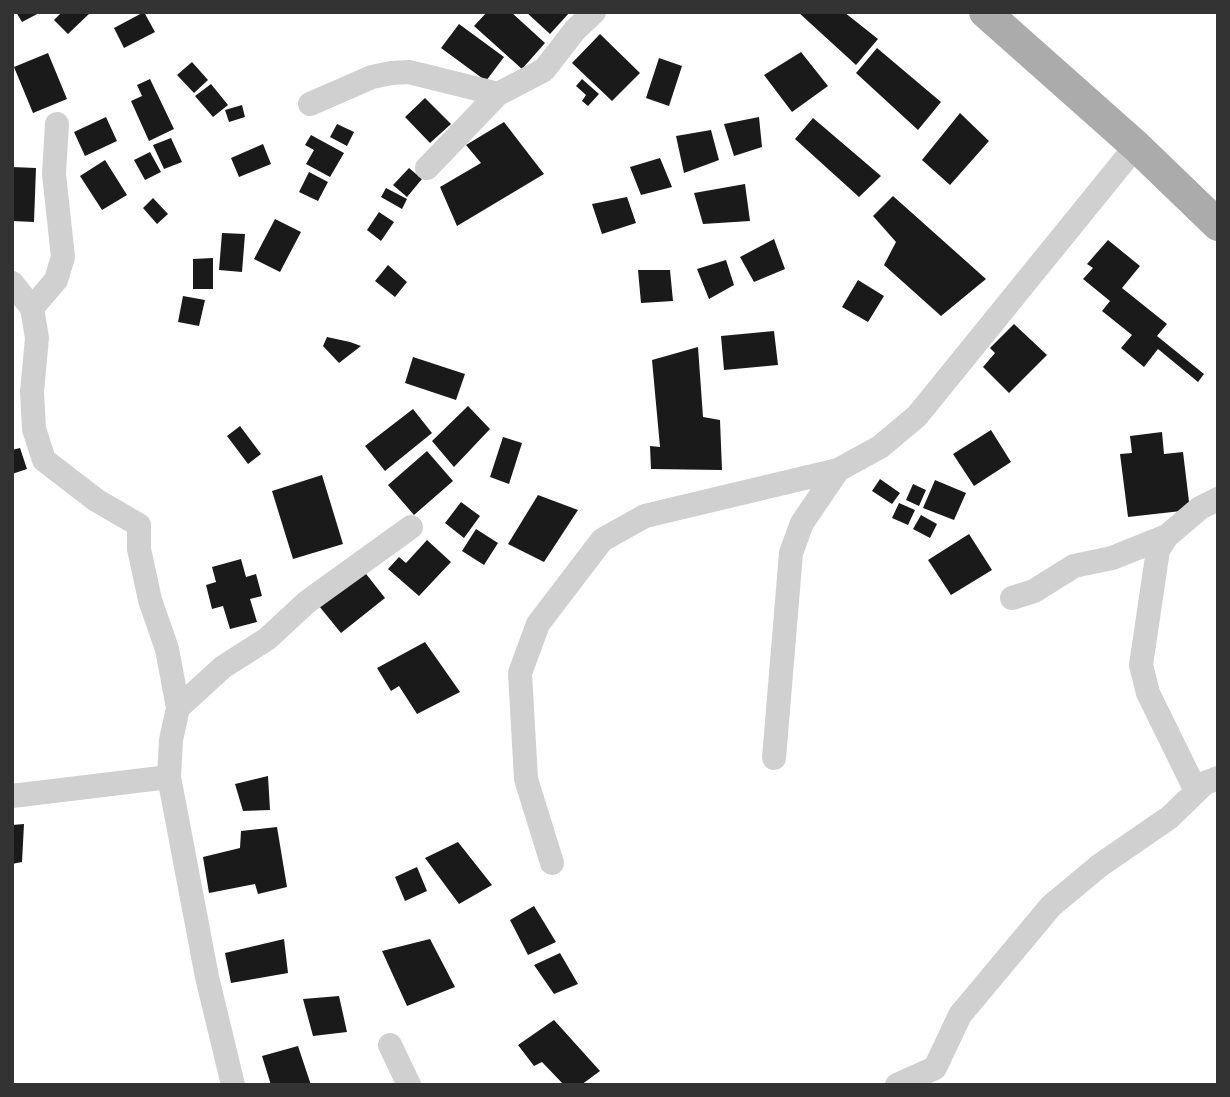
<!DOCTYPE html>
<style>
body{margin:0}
#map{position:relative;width:1230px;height:1097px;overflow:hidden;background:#fff;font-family:"IBM Plex Sans",sans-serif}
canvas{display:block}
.frame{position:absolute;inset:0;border:14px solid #333;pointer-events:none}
</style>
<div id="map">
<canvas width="1230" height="1097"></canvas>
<div class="frame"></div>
</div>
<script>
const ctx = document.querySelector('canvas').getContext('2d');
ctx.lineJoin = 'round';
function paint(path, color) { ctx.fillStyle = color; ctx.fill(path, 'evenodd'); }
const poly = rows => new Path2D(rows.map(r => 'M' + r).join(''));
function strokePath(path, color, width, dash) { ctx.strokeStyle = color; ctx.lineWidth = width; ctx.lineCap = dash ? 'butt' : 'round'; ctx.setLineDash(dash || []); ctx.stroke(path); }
paint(poly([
 [16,12,41,12,22,22],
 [62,12,91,12,68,34,54,20],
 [144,12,155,32,124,48,114,28],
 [487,12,511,12,545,43,522,69,474,26],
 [526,12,570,12,550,34],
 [798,12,844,12,878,39,856,65],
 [459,24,504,57,486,81,441,48],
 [600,34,640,73,612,101,572,63],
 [877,48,941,102,918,130,856,73],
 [801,52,828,86,792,112,764,75],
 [48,53,67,99,33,113,14,67],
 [659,58,682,66,669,106,646,98],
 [192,62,208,80,194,93,177,75],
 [150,79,174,129,149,141,131,101,142,96,137,85],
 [582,79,599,94,588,106,582,101,586,95,576,86],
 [211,84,228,105,213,117,195,96],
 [425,98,451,124,430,143,405,117],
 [242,105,245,117,229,122,225,110],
 [960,113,989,141,950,185,922,160],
 [106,117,117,141,85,156,74,132],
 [759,117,762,147,734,156,724,124],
 [813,118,881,176,859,197,795,139],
 [504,122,544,174,457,226,440,187,481,163,466,145],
 [337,124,354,132,347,146,330,137],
 [711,130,719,160,684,173,676,136],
 [311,135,344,153,330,177,306,164,314,150,305,145],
 [171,138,182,162,164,169,153,145],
 [263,144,271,164,239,177,231,158],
 [150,152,161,172,145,180,134,160],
 [660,158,672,187,641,195,630,167],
 [105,160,127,195,102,210,80,176],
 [12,167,36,168,34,222,12,221],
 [409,168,422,179,407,197,393,185],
 [309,172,328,182,318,201,299,192],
 [745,184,750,221,703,224,694,193],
 [386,188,407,199,402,209,381,197],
 [893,196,986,279,941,316,884,265,896,242,873,216],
 [627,197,636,223,602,234,592,204],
 [153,198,168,214,157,224,143,208],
 [379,212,394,222,381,241,367,230],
 [275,219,301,232,280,272,254,259],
 [222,233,245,234,242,272,219,270],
 [774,239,785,269,754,282,740,257],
 [1108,240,1140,266,1122,288,1167,324,1157,336,1204,374,1198,382,1158,349,1144,367,1121,348,1132,335,1102,311,1110,301,1083,279,1093,268,1087,264],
 [213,258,213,289,193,289,193,259],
 [726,260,734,285,709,299,697,269],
 [388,265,407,282,395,297,375,281],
 [638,270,670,270,673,301,641,303],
 [858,280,884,296,868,322,842,307],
 [183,296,205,300,199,326,178,322],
 [1014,324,1047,355,1009,393,983,367,995,353,990,348],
 [774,331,778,365,724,370,721,336],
 [327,337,350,342,361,346,339,363,323,346],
 [698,347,703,417,720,420,722,470,651,469,650,446,660,447,652,360],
 [413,357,465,374,456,400,405,383],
 [468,406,490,429,454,467,432,441],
 [413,409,432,433,385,471,365,446],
 [240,426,261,454,248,464,227,436],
 [991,430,1011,462,974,486,953,454],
 [1162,432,1164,454,1183,452,1190,510,1128,517,1120,454,1132,453,1130,436],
 [503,437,522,443,509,484,490,477],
 [20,448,27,469,12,474,12,450],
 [427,451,453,481,414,515,388,485],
 [322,475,343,544,293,559,272,491],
 [880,479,900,493,892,504,872,491],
 [935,480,966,493,954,520,923,508],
 [913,484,926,490,919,506,906,500],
 [538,495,578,510,544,562,508,544],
 [461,502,480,516,464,538,445,523],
 [899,503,915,510,908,525,892,518],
 [921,515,937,524,930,538,913,529],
 [476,529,498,543,484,565,462,551],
 [969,534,992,570,951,595,928,560],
 [427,540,451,562,419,596,388,569,399,557,406,563],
 [241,559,246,577,256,574,262,596,250,599,257,622,230,629,223,606,212,609,206,585,216,582,212,567],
 [363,570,385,598,341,633,319,606],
 [425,642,460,692,417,714,399,686,391,691,377,668],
 [268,776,270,810,243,811,235,784],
 [24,824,22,862,12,864,12,825],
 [277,827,287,887,258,894,255,884,209,893,203,857,240,848,241,831],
 [458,842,492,885,459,904,425,858],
 [417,867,427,891,405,901,395,877],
 [534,906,556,942,528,955,510,920],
 [284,939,288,973,231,983,225,953],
 [430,939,455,987,407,1006,382,951],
 [560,953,578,984,554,994,534,965],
 [339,996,347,1032,313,1036,303,999],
 [554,1020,600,1071,581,1085,564,1085,542,1062,534,1066,518,1045],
 [298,1046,311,1085,271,1085,262,1056]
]), '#1a1a1a');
strokePath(poly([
 [310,104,372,77,391,73,409,72,498,94],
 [427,168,498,94,544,70,575,30,594,12],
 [12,283,32,308,37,338,32,392,34,429,44,460,96,500,139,525,139,549,150,600,167,649,178,708,171,740,169,777,207,977,233,1085],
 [32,308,56,280,63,257,54,174,57,124],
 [1012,598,1034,591,1074,566,1112,558,1167,536],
 [178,708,223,667,267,639,307,602,411,527],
 [774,758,791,553,802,523,838,470],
 [1196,791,1148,693,1141,665,1158,550,1167,536,1200,508,1218,499],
 [12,796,169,777],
 [552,863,526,779,520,673,538,624,602,540,645,516,838,470,880,447,917,416,1136,146],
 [390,1045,409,1085],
 [897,1085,935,1068,960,1015,1051,906,1099,866,1170,817,1205,783,1218,778]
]), '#d0d0d0', 24);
strokePath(poly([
 [985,12,1136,146,1218,225]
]), '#ababab', 32);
</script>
